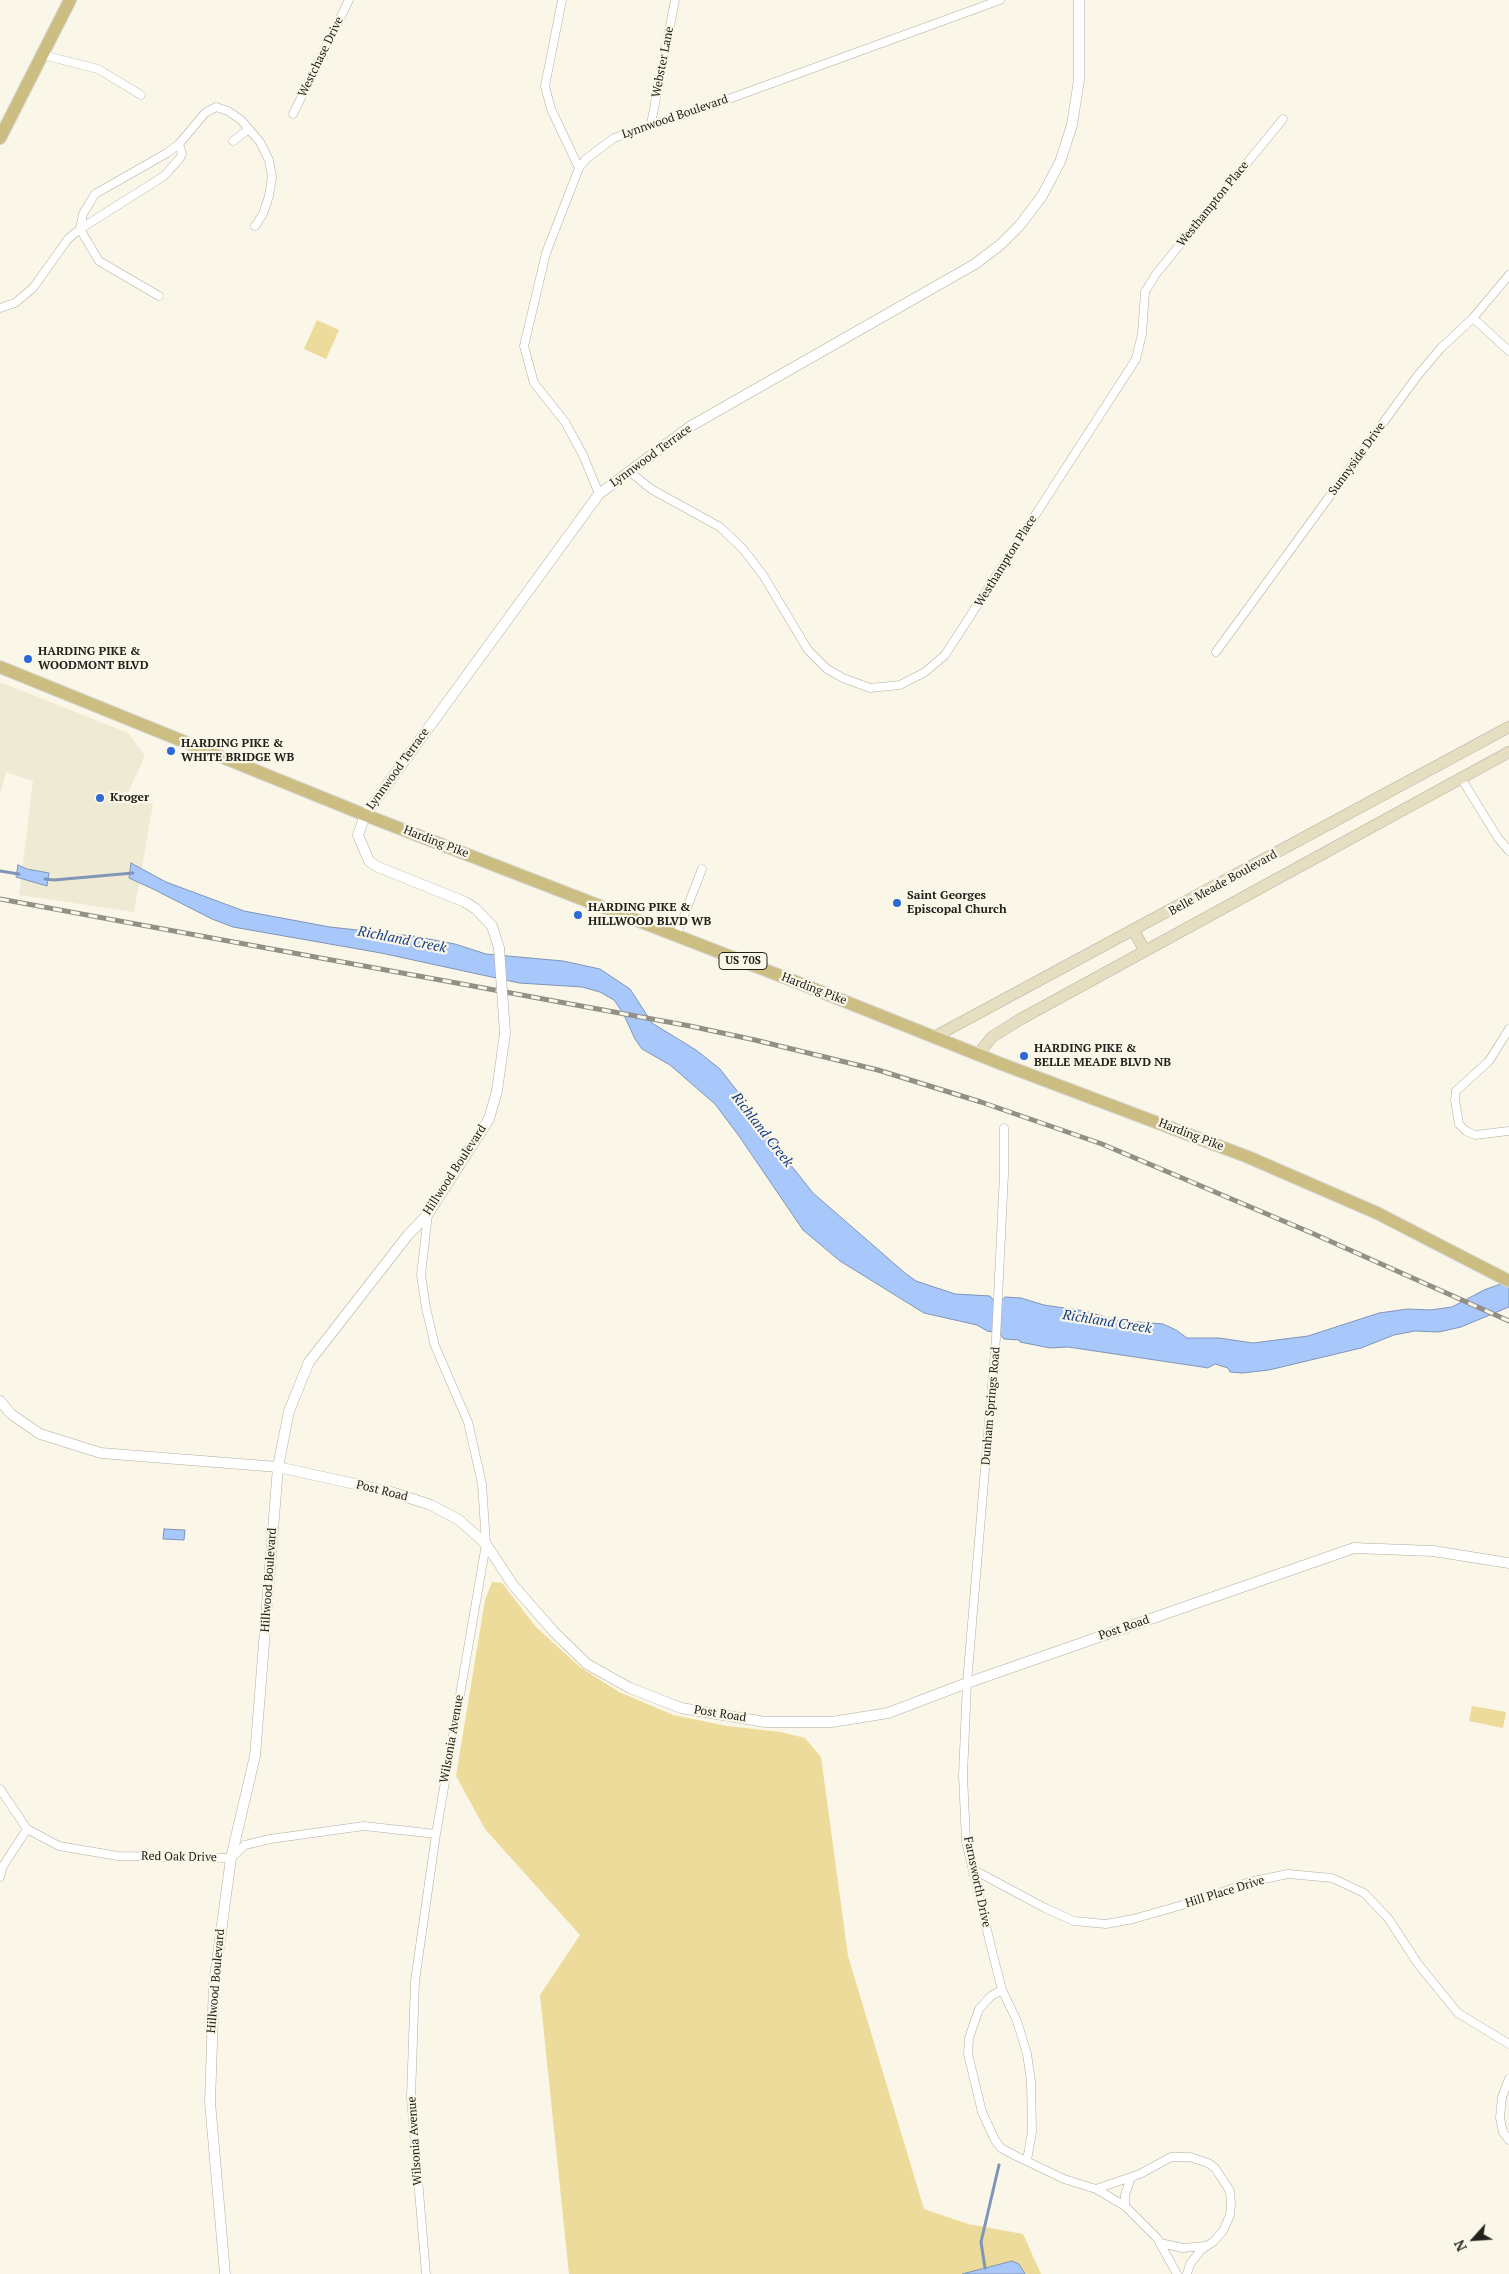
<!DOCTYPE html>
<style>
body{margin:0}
#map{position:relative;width:1509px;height:2274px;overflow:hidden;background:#faf6e8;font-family:"PT Serif",serif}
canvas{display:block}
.north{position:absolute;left:1449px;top:2214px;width:50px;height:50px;-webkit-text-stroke:4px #faf6e8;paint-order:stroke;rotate:244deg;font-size:14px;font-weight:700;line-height:20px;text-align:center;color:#22211c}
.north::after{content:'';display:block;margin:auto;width:18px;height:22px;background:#22211c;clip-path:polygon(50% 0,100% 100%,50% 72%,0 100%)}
</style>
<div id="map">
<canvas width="1509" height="2274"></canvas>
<div class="north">N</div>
</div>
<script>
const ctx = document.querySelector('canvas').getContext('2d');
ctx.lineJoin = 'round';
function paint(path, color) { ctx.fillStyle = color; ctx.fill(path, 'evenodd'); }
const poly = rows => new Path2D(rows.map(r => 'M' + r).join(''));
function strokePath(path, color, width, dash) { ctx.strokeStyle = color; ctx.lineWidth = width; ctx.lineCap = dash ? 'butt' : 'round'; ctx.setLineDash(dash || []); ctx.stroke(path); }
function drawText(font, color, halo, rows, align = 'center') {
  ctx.font = font + ' "PT Serif",serif'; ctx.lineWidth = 4.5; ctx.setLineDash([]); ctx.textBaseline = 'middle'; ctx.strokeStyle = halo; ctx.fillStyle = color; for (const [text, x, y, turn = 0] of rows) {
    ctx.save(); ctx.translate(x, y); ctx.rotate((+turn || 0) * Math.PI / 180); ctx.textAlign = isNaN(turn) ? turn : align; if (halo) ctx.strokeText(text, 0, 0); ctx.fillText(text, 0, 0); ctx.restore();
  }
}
paint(poly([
 [0,682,128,733,145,756,127,795,153,804,134,912,19,895,33,781,6,772,0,795]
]), '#efead4');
paint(poly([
 [317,320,339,330,326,359,304,349],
 [492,1582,502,1583,536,1627,580,1667,619,1692,673,1715,727,1726,780,1732,805,1738,821,1757,848,1956,924,2209,968,2224,1023,2234,1041,2274,569,2274,540,1995,580,1935,485,1829,456,1776,485,1600],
 [1472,1706,1506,1712,1503,1728,1469,1721]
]), '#ecdb9a');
const water = poly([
 [131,863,166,882,244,911,330,927,413,936,455,944,486,954,563,961,600,969,630,989,652,1023,696,1050,720,1069,745,1101,763,1130,813,1193,905,1273,916,1281,955,1294,990,1296,994,1301,1000,1302,1005,1297,1021,1298,1044,1305,1085,1311,1115,1320,1163,1324,1176,1330,1187,1338,1219,1338,1253,1343,1308,1336,1379,1313,1408,1309,1430,1310,1452,1307,1484,1290,1509,1281,1509,1307,1461,1327,1439,1332,1415,1331,1394,1335,1361,1348,1269,1370,1243,1373,1230,1372,1228,1368,1215,1364,1208,1368,1202,1367,1068,1347,1050,1348,1020,1342,1019,1340,1004,1339,999,1333,987,1331,977,1325,924,1313,840,1261,803,1230,739,1136,715,1104,670,1065,642,1049,635,1039,623,1013,614,1000,600,992,582,987,519,983,381,953,233,927,212,919,153,889,129,878,131,863],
 [18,865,27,869,49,873,47,886,16,877,18,865],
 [164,1529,185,1530,184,1540,163,1539,164,1529],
 [1012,2261,1019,2264,1025,2274,962,2274,1012,2261]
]);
paint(water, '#a8c7fa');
strokePath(water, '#8095b7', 1);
strokePath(poly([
 [0,871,19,874],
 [45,879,54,880,133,873],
 [985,2268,981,2242,999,2165]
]), '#8095b7', 3);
const minor = poly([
 [562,0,545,86,551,109,579,168],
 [43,55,98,69,141,95],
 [293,114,349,0],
 [651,124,675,0],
 [233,141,249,129],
 [80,229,83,214,95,194,167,153,179,144,205,113,216,107,228,111,241,120,260,142,269,160,272,177,269,196,263,214,255,226],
 [80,229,164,176,180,158,182,154,179,144],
 [0,308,15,303,33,288,68,239,80,229,99,261,159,296],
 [1473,318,1509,351],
 [629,471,651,489,720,527,743,549,763,575,808,650,827,669,843,678,870,688,900,685,925,672,945,655,1136,359,1142,334,1145,292,1156,274,1283,119],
 [599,494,583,455,565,422,534,383,524,346,546,253,579,168,586,159,614,138,715,104,1000,0],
 [1216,652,1418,375,1441,348,1473,318,1509,275],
 [1461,778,1498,838,1509,851],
 [676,936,702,869],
 [1509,1029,1489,1061,1456,1091,1455,1100,1459,1124,1466,1131,1475,1135,1509,1131],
 [1004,1128,1004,1174,996,1338,967,1683,963,1775,966,1841,991,1947,1002,1990,1017,2021,1027,2054,1031,2081,1032,2132,1027,2160],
 [0,1789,27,1829,59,1846,118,1856,231,1858,245,1845,270,1839,364,1826,436,1834],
 [974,1870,1045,1908,1074,1921,1106,1924,1133,1919,1207,1898,1249,1882,1288,1874,1332,1878,1364,1893,1388,1918,1418,1964,1458,2013,1509,2044],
 [0,1877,3,1866,27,1829],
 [1002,1990,991,1996,979,2009,969,2038,968,2054,982,2112,995,2140,1001,2148,1016,2156,1064,2179,1096,2189,1125,2206,1157,2238,1177,2274],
 [1509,2079,1502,2097,1500,2118,1503,2132,1509,2140],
 [1096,2189,1140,2174,1171,2157,1190,2157,1208,2163,1215,2168,1230,2191,1231,2204,1230,2215,1223,2231,1213,2242,1201,2250,1190,2264,1187,2274],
 [1125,2206,1125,2195,1131,2177],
 [1160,2243,1183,2248,1205,2246],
 [426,2274,411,2097,415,1981,436,1834,486,1544,482,1484,468,1422,435,1346,426,1308,421,1275,428,1214]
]);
const tertiary = poly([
 [499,948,492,926,476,909,465,902,378,867,369,861,358,835,365,815,599,494,691,426,975,264,1000,245,1020,225,1042,196,1060,162,1072,125,1079,80,1079,0],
 [0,1401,11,1414,40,1434,101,1453,278,1467,391,1492,431,1505,459,1520,486,1544,513,1585,554,1632,587,1664,630,1688,681,1708,765,1722,832,1722,888,1713,967,1683,1354,1548,1433,1551,1509,1563],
 [225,2274,210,2102,214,1984,231,1858,255,1756,278,1467,289,1411,309,1362,408,1235,428,1214,489,1119,497,1091,505,1033]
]);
const secondary = poly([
 [1134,931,1145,951],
 [936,1036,1509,727],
 [978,1054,992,1037,1019,1020,1509,752]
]);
const primary = poly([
 [0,138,70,0],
 [0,667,365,815,804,985,999,1063,1248,1157,1377,1213,1509,1281]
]);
strokePath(minor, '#b2aea1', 9);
strokePath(tertiary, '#b2aea1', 11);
strokePath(secondary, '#b2aea1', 12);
strokePath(primary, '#d7d7d6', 14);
strokePath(minor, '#fff', 8);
strokePath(tertiary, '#fff', 10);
strokePath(secondary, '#e6dec1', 11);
strokePath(primary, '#ccbe82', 12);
const rail = poly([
 [0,899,690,1026,755,1040,878,1070,981,1102,1102,1144,1314,1234,1509,1321]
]);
strokePath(rail, '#928f86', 5);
strokePath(rail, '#faf6e8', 3, [9]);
const tertiaryBridge = poly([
 [499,948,505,1033]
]);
strokePath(tertiaryBridge, '#b2aea1', 11, []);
strokePath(tertiaryBridge, '#fff', 10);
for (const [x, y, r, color] of [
 [28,659,5,"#2a69d6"],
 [171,751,5,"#2a69d6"],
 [100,798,5,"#2a69d6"],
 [897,903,5,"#2a69d6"],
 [578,915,5,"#2a69d6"],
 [1024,1056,5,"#2a69d6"]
]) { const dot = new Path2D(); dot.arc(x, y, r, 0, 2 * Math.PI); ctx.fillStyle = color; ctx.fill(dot); strokePath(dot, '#faf6e8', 2); }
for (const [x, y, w] of [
 [743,961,48]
]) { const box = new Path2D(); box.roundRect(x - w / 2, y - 8.5, w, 17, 4); ctx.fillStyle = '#faf6e8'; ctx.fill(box); strokePath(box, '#22211c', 1); }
drawText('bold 11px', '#22211c', null, [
 ["US 70S",743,961]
]);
drawText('12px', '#22211c', '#faf6e8', [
 ["Westchase Drive",321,57,-64],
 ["Webster Lane",663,62,-79],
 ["Lynnwood Boulevard",675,117,-19],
 ["Westhampton Place",1213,204,-51],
 ["Lynnwood Terrace",651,456,-36],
 ["Sunnyside Drive",1357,459,-54],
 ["Westhampton Place",1006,561,-58],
 ["Lynnwood Terrace",398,769,-54],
 ["Harding Pike",436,842,21],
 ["Belle Meade Boulevard",1223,883,-29],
 ["Harding Pike",814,989,21],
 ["Harding Pike",1191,1135,21],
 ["Hillwood Boulevard",455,1170,-57],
 ["Dunham Springs Road",991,1406,-85],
 ["Post Road",382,1491,14],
 ["Hillwood Boulevard",269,1580,-86],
 ["Post Road",1124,1628,-19],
 ["Post Road",720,1714,9],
 ["Wilsonia Avenue",452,1739,-80],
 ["Red Oak Drive",179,1857,1],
 ["Farnsworth Drive",977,1882,78],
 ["Hill Place Drive",1225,1892,-17],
 ["Hillwood Boulevard",216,1981,-85],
 ["Wilsonia Avenue",415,2141,-94]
]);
drawText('bold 12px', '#22211c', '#faf6e8', [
 ["HARDING PIKE &",38,652],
 ["WOODMONT BLVD",38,666],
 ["HARDING PIKE &",181,744],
 ["WHITE BRIDGE WB",181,758],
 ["Kroger",110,798],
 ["Saint Georges",907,896],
 ["Episcopal Church",907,910],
 ["HARDING PIKE &",588,908],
 ["HILLWOOD BLVD WB",588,922],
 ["HARDING PIKE &",1034,1049],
 ["BELLE MEADE BLVD NB",1034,1063]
], 'left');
drawText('italic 14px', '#123c84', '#faf6e8', [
 ["Richland Creek",402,940,11],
 ["Richland Creek",762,1130,52],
 ["Richland Creek",1107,1322,9]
]);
</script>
